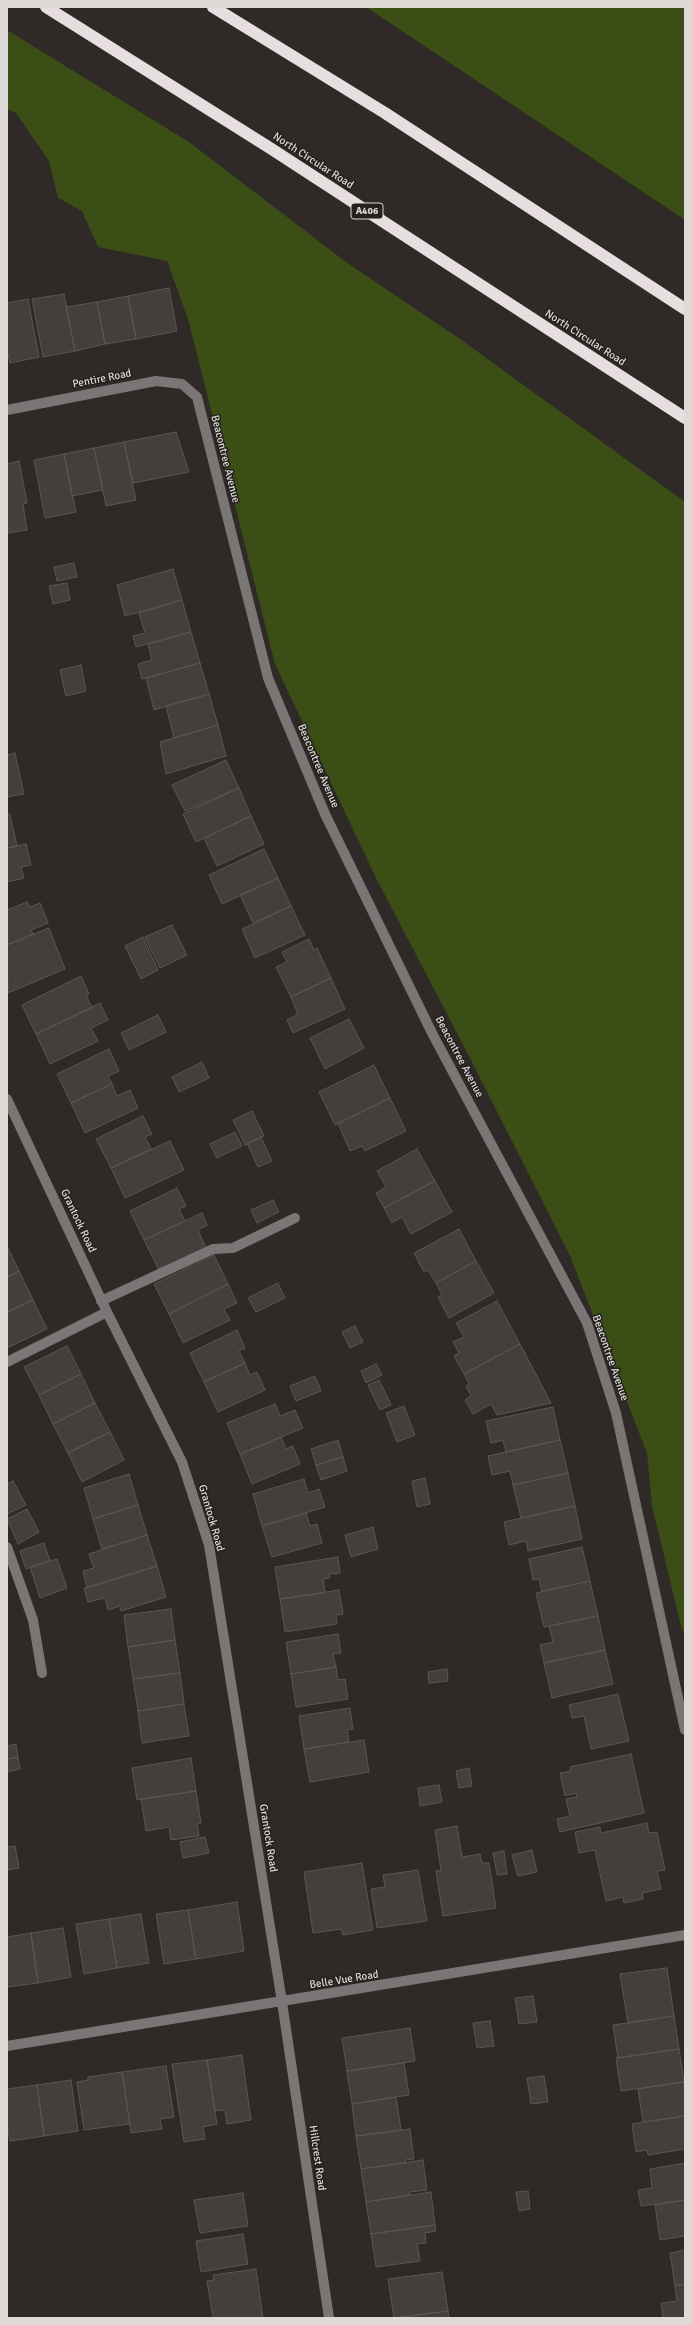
<!DOCTYPE html>
<style>
body{margin:0}
#map{position:relative;width:692px;height:2325px;overflow:hidden;background:#2f2a27;font-family:Signika,sans-serif}
canvas{display:block}
.frame{position:absolute;inset:0;border:8px solid #dddad8;pointer-events:none}
</style>
<div id="map">
<canvas width="692" height="2325"></canvas>
<div class="frame"></div>
</div>
<script>
const ctx = document.querySelector('canvas').getContext('2d');
ctx.lineJoin = 'round';
function paint(path, color) { ctx.fillStyle = color; ctx.fill(path, 'evenodd'); }
const poly = rows => new Path2D(rows.map(r => 'M' + r).join(''));
function strokePath(path, color, width, dash) { ctx.strokeStyle = color; ctx.lineWidth = width; ctx.lineCap = dash ? 'butt' : 'round'; ctx.setLineDash(dash || []); ctx.stroke(path); }
function drawText(font, color, halo, rows, align = 'center') {
  ctx.font = font + ' Signika,sans-serif'; ctx.lineWidth = 3; ctx.setLineDash([]); ctx.textBaseline = 'middle'; ctx.strokeStyle = halo; ctx.fillStyle = color; for (const [text, x, y, turn = 0] of rows) {
    ctx.save(); ctx.translate(x, y); ctx.rotate((+turn || 0) * Math.PI / 180); ctx.textAlign = isNaN(turn) ? turn : align; if (halo) ctx.strokeText(text, 0, 0); ctx.fillText(text, 0, 0); ctx.restore();
  }
}
paint(poly([
 [366,7,685,7,685,220],
 [7,30,189,142,346,262,460,339,685,502,685,1635,681,1626,652,1506,647,1453,570,1256,471,1060,376,878,275,664,188,319,167,261,98,247,82,211,58,198,49,161,16,113,7,109]
]), '#3a4e15');
const building = poly([
 [169,288,177,331,136,339,128,296,169,288],
 [64,294,75,351,43,357,32,299,64,294],
 [128,296,136,339,105,344,97,302,128,296],
 [28,299,39,357,10,363,7,350,7,303,28,299],
 [97,302,105,344,75,351,66,307,97,302],
 [176,432,189,472,133,483,124,442,176,432],
 [124,442,136,500,106,506,94,448,124,442],
 [94,448,103,490,72,496,64,454,94,448],
 [64,454,76,512,45,518,34,460,64,454],
 [19,461,27,503,23,504,27,530,7,533,7,464,19,461],
 [74,563,77,577,57,581,54,567,74,563],
 [173,569,182,600,125,616,117,585,173,569],
 [67,583,70,600,53,604,49,586,67,583],
 [182,600,191,632,136,647,133,636,145,633,139,613,182,600],
 [191,632,200,663,142,679,138,664,152,660,148,644,191,632],
 [200,663,209,694,154,710,146,678,200,663],
 [81,665,86,691,66,696,60,670,81,665],
 [209,694,218,725,174,738,166,706,209,694],
 [218,725,226,756,166,774,160,742,218,725],
 [15,753,24,794,7,797,7,755,15,753],
 [226,760,239,788,185,811,172,785,226,760],
 [239,788,251,816,196,842,183,814,239,788],
 [7,814,10,814,17,846,7,848,7,814],
 [251,816,264,844,217,866,204,838,251,816],
 [26,844,31,865,21,867,24,878,7,882,7,848,26,844],
 [264,849,278,878,222,904,209,875,264,849],
 [278,878,291,906,253,923,240,895,278,878],
 [27,902,30,907,40,903,48,923,31,930,33,934,7,945,7,910,27,902],
 [291,906,305,935,255,958,242,929,291,906],
 [172,925,187,955,160,968,145,937,172,925],
 [49,928,65,969,8,993,7,945,49,928],
 [143,937,158,970,141,979,125,946,143,937],
 [309,939,314,950,317,948,331,978,291,997,276,967,287,962,282,952,309,939],
 [81,976,89,994,86,995,92,1008,36,1034,22,1005,81,976],
 [331,978,345,1009,293,1033,287,1020,298,1014,291,997,331,978],
 [100,1003,108,1020,91,1028,98,1041,50,1064,36,1034,100,1003],
 [158,1015,166,1032,129,1050,121,1033,158,1015],
 [349,1019,364,1048,325,1069,310,1038,349,1019],
 [109,1049,119,1071,108,1076,112,1084,71,1103,57,1074,109,1049],
 [202,1062,209,1078,179,1092,172,1077,202,1062],
 [374,1065,390,1098,335,1125,319,1092,374,1065],
 [112,1084,117,1096,130,1090,138,1108,85,1133,71,1103,112,1084],
 [390,1098,406,1131,365,1151,362,1146,350,1151,338,1123,390,1098],
 [252,1111,264,1136,245,1145,233,1120,252,1111],
 [143,1116,152,1134,145,1137,151,1149,111,1168,96,1139,143,1116],
 [235,1132,242,1146,217,1158,210,1144,235,1132],
 [261,1137,272,1161,258,1167,247,1143,261,1137],
 [170,1141,184,1170,125,1198,111,1168,170,1141],
 [417,1149,435,1181,384,1208,376,1193,386,1187,377,1171,417,1149],
 [435,1181,452,1212,411,1234,402,1217,392,1223,384,1208,435,1181],
 [177,1188,186,1206,179,1209,185,1221,144,1240,130,1211,177,1188],
 [273,1200,279,1212,257,1223,251,1210,273,1200],
 [202,1213,207,1225,198,1230,206,1248,159,1270,144,1240,202,1213],
 [459,1229,476,1261,436,1283,428,1270,424,1272,414,1253,459,1229],
 [7,1246,19,1271,7,1277,7,1246],
 [214,1255,228,1284,169,1314,154,1284,214,1255],
 [476,1261,494,1293,449,1318,438,1297,442,1295,436,1283,476,1261],
 [19,1271,33,1300,7,1312,7,1277,19,1271],
 [278,1283,285,1298,256,1312,248,1298,278,1283],
 [228,1284,237,1303,224,1309,230,1320,183,1343,169,1314,228,1284],
 [33,1300,47,1329,7,1348,7,1312,33,1300],
 [497,1301,520,1344,464,1374,454,1356,459,1353,453,1342,464,1337,456,1323,497,1301],
 [355,1326,363,1342,350,1348,342,1332,355,1326],
 [237,1330,245,1348,239,1351,245,1363,204,1382,190,1353,237,1330],
 [520,1344,551,1403,497,1415,491,1404,473,1414,465,1400,471,1396,466,1386,469,1384,464,1374,520,1344],
 [67,1346,81,1374,39,1395,24,1367,67,1346],
 [245,1363,250,1375,257,1372,265,1390,218,1412,204,1382,245,1363],
 [376,1364,382,1375,366,1383,361,1371,376,1364],
 [81,1374,95,1403,53,1424,39,1395,81,1374],
 [315,1376,321,1391,296,1401,290,1386,315,1376],
 [379,1380,391,1405,380,1410,368,1385,379,1380],
 [95,1403,110,1432,68,1453,53,1424,95,1403],
 [275,1404,280,1416,295,1410,303,1428,240,1454,227,1423,275,1404],
 [404,1406,415,1435,397,1442,386,1413,404,1406],
 [553,1407,560,1440,506,1452,503,1440,491,1443,486,1421,553,1407],
 [110,1432,124,1460,82,1482,68,1453,110,1432],
 [281,1437,286,1449,293,1446,300,1464,252,1484,240,1454,281,1437],
 [338,1440,343,1457,316,1465,311,1449,338,1440],
 [560,1440,568,1473,513,1485,510,1471,492,1475,488,1456,560,1440],
 [343,1457,347,1471,321,1480,316,1465,343,1457],
 [568,1473,575,1506,521,1518,513,1485,568,1473],
 [129,1474,138,1505,93,1519,84,1488,129,1474],
 [425,1478,430,1504,417,1507,412,1481,425,1478],
 [304,1479,308,1493,319,1489,325,1507,262,1526,253,1494,304,1479],
 [13,1481,26,1505,7,1514,7,1484,13,1481],
 [138,1505,147,1535,102,1549,93,1519,138,1505],
 [575,1506,582,1539,528,1551,526,1541,509,1545,504,1522,575,1506],
 [27,1509,39,1532,18,1544,7,1519,27,1509],
 [306,1513,310,1526,317,1524,322,1543,272,1557,262,1526,306,1513],
 [373,1527,378,1549,351,1557,345,1535,373,1527],
 [147,1535,157,1566,87,1588,83,1571,94,1568,89,1554,147,1535],
 [44,1543,50,1561,26,1569,20,1551,44,1543],
 [582,1547,590,1581,542,1591,539,1579,533,1580,529,1559,582,1547],
 [338,1557,340,1573,329,1574,330,1578,323,1579,325,1593,280,1599,275,1567,338,1557],
 [57,1559,67,1588,40,1598,30,1567,57,1559],
 [157,1566,166,1597,121,1611,120,1606,108,1610,105,1598,88,1602,84,1588,157,1566],
 [590,1581,598,1616,544,1627,536,1593,590,1581],
 [339,1590,343,1614,336,1615,337,1624,285,1632,280,1599,339,1590],
 [171,1609,175,1640,128,1647,124,1615,171,1609],
 [598,1616,605,1650,544,1663,540,1645,553,1642,549,1626,598,1616],
 [338,1634,341,1653,333,1654,336,1667,291,1674,286,1642,338,1634],
 [175,1640,180,1673,133,1679,128,1647,175,1640],
 [605,1650,613,1684,552,1698,544,1663,605,1650],
 [336,1667,338,1680,345,1679,348,1699,296,1707,291,1674,336,1667],
 [447,1669,448,1681,429,1683,428,1672,447,1669],
 [180,1673,184,1704,138,1711,133,1679,180,1673],
 [618,1694,629,1741,591,1749,584,1716,572,1718,569,1705,618,1694],
 [184,1704,189,1736,142,1743,138,1711,184,1704],
 [350,1708,353,1729,347,1730,349,1742,304,1749,299,1716,350,1708],
 [364,1740,369,1772,310,1782,304,1749,364,1740],
 [16,1744,18,1757,7,1759,7,1746,16,1744],
 [631,1754,644,1813,560,1832,557,1819,570,1816,566,1799,577,1797,576,1793,565,1796,560,1773,571,1771,570,1767,631,1754],
 [18,1757,20,1769,7,1772,7,1759,18,1757],
 [191,1758,196,1791,137,1800,132,1768,191,1758],
 [469,1768,472,1786,459,1788,456,1771,469,1768],
 [439,1785,442,1802,420,1806,418,1788,439,1785],
 [196,1791,201,1823,197,1824,199,1836,171,1840,169,1827,146,1831,141,1799,196,1791],
 [647,1823,649,1833,657,1832,665,1870,657,1871,661,1889,642,1893,643,1899,624,1903,623,1897,606,1901,595,1850,579,1853,575,1832,600,1827,601,1833,647,1823],
 [457,1826,462,1857,480,1854,482,1863,489,1863,496,1908,443,1916,436,1871,441,1870,435,1830,457,1826],
 [205,1837,209,1853,183,1858,180,1842,205,1837],
 [15,1846,19,1868,7,1870,7,1847,15,1846],
 [532,1850,537,1872,518,1876,512,1855,532,1850],
 [504,1851,507,1874,497,1875,493,1853,504,1851],
 [362,1863,373,1930,343,1935,341,1929,313,1933,304,1872,362,1863],
 [418,1870,427,1921,377,1928,371,1889,385,1887,383,1875,418,1870],
 [237,1902,244,1951,196,1959,188,1910,237,1902],
 [188,1910,196,1959,164,1964,156,1914,188,1910],
 [141,1914,149,1963,117,1968,109,1919,141,1914],
 [109,1919,117,1968,84,1974,76,1924,109,1919],
 [63,1928,71,1977,38,1983,31,1933,63,1928],
 [31,1933,38,1983,7,1987,7,1937,31,1933],
 [667,1968,674,2016,628,2023,620,1974,667,1968],
 [533,1996,537,2022,519,2024,515,1998,533,1996],
 [674,2016,679,2049,618,2058,613,2025,674,2016],
 [490,2021,494,2046,477,2048,473,2023,490,2021],
 [410,2028,415,2061,347,2071,342,2038,410,2028],
 [679,2049,684,2082,621,2091,616,2058,679,2049],
 [242,2055,251,2120,227,2124,225,2110,215,2111,207,2060,242,2055],
 [207,2060,217,2124,203,2127,205,2139,184,2142,172,2064,207,2060],
 [404,2063,409,2095,352,2104,347,2071,404,2063],
 [166,2066,174,2117,160,2119,162,2129,131,2133,122,2072,166,2066],
 [122,2072,130,2124,84,2130,77,2082,88,2080,88,2077,122,2072],
 [544,2076,548,2102,531,2104,527,2078,544,2076],
 [71,2080,78,2131,44,2136,37,2085,71,2080],
 [684,2082,685,2116,643,2122,638,2089,684,2082],
 [37,2085,44,2136,10,2141,7,2123,7,2089,37,2085],
 [396,2097,401,2130,356,2136,352,2104,396,2097],
 [685,2116,685,2149,648,2155,647,2150,636,2152,632,2124,685,2116],
 [410,2129,414,2159,405,2160,406,2163,361,2169,356,2136,410,2129],
 [423,2160,427,2190,410,2192,410,2195,366,2202,361,2169,423,2160],
 [685,2163,685,2200,641,2206,638,2190,652,2188,650,2169,685,2163],
 [528,2191,530,2209,519,2211,516,2192,528,2191],
 [431,2192,435,2225,371,2234,366,2202,431,2192],
 [243,2193,248,2226,200,2233,194,2200,243,2193],
 [685,2200,685,2236,660,2240,655,2205,685,2200],
 [435,2225,436,2231,425,2233,426,2243,417,2244,420,2261,376,2267,371,2234,435,2225],
 [243,2234,248,2264,201,2272,196,2241,243,2234],
 [685,2250,685,2284,675,2286,670,2253,685,2250],
 [256,2269,263,2318,213,2318,207,2281,214,2280,213,2275,256,2269],
 [442,2272,448,2311,394,2318,388,2279,442,2272],
 [685,2284,685,2318,663,2318,661,2303,677,2301,675,2286,685,2284],
 [448,2311,449,2318,394,2318,448,2311]
]);
paint(building, '#443f3c');
strokePath(building, '#5b5652', 1);
strokePath(poly([
 [7,410,156,381,182,384,197,397,268,678,325,814,433,1035,587,1323,616,1413,685,1730],
 [7,1099,107,1312,182,1462,209,1545,282,2002,329,2318],
 [101,1301,213,1249,233,1248,295,1218],
 [7,1362,107,1312],
 [7,1547,33,1620,42,1673],
 [7,2046,685,1935]
]), '#7a7676', 10);
strokePath(poly([
 [46,7,270,148,685,418],
 [213,7,385,113,685,309]
]), '#e7dfdf', 12);
for (const [x, y, w] of [
 [367,211,32]
]) { const box = new Path2D(); box.roundRect(x - w / 2, y - 8, w, 16, 3); ctx.fillStyle = '#25211e'; ctx.fill(box); strokePath(box, '#dddad8', 1); }
drawText('bold 10px', '#dddad8', null, [
 ["A406",367,211]
]);
drawText('11px', '#dddad8', '#25211e', [
 ["North Circular Road",313,161,33],
 ["North Circular Road",585,338,33],
 ["Pentire Road",102,379,-11],
 ["Beacontree Avenue",225,459,76],
 ["Beacontree Avenue",318,766,67],
 ["Beacontree Avenue",459,1057,62],
 ["Grantock Road",78,1221,65],
 ["Beacontree Avenue",610,1358,71],
 ["Grantock Road",211,1518,74],
 ["Grantock Road",268,1838,81],
 ["Belle Vue Road",344,1980,-9],
 ["Hillcrest Road",317,2158,82]
]);
</script>
